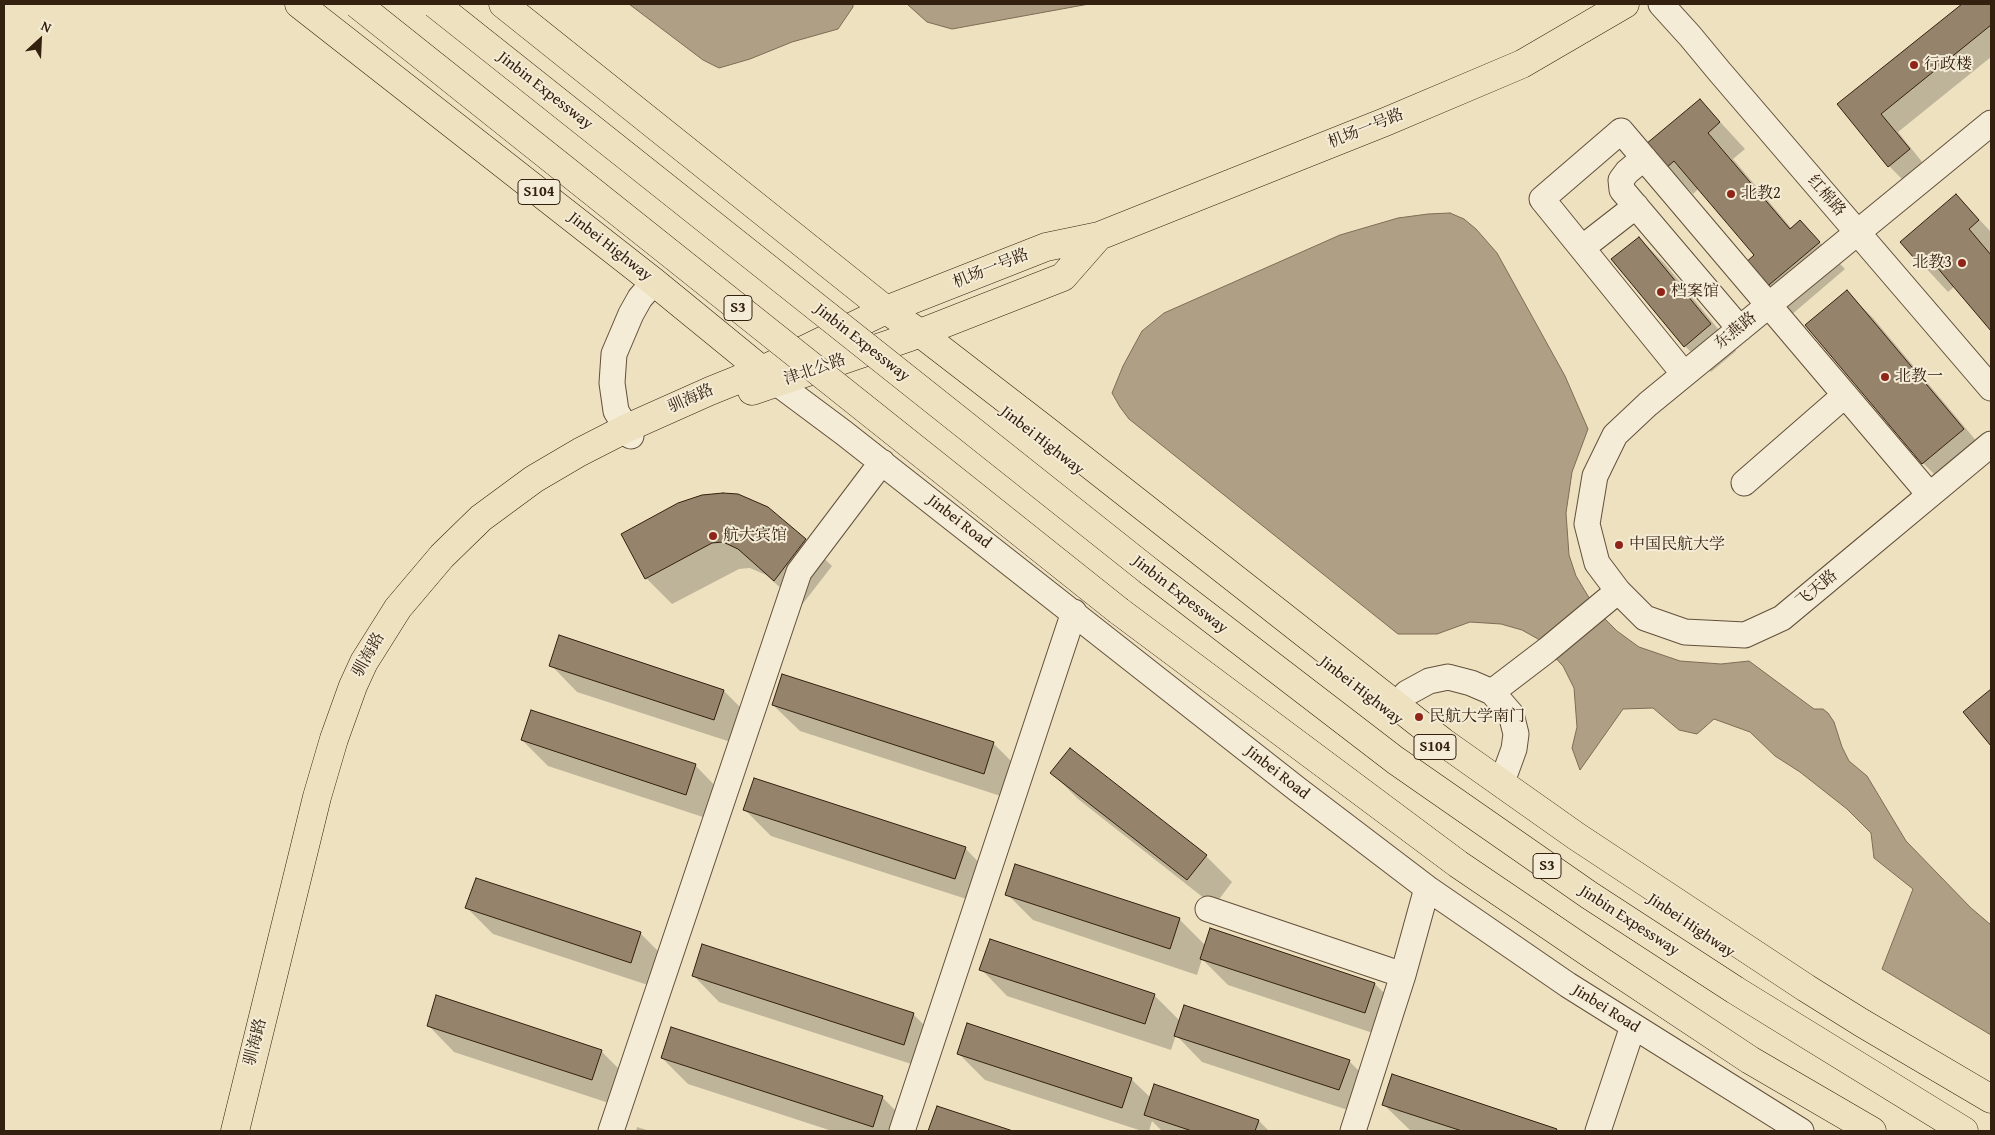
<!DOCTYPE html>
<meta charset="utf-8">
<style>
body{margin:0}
#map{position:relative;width:1995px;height:1135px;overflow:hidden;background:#eee1c0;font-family:"Gentium Book Plus",serif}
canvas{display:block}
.frame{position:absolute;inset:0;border:5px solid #34200f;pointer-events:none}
.north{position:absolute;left:15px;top:15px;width:50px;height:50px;-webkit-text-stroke:4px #f4ecd6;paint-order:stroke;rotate:25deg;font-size:14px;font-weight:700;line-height:20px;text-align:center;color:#34200f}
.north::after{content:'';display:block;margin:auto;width:18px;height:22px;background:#34200f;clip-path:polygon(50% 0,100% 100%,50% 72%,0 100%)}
</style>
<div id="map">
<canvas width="1995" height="1135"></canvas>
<div class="frame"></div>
<div class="north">N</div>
</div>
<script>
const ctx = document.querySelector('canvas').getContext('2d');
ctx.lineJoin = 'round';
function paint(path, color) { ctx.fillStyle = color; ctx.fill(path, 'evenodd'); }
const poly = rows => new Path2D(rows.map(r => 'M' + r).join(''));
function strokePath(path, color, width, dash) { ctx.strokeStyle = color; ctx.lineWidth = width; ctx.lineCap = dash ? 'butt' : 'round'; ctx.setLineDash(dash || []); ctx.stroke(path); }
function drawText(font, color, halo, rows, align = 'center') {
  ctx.font = font + ' "Gentium Book Plus","Noto Serif SC",serif'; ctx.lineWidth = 4; ctx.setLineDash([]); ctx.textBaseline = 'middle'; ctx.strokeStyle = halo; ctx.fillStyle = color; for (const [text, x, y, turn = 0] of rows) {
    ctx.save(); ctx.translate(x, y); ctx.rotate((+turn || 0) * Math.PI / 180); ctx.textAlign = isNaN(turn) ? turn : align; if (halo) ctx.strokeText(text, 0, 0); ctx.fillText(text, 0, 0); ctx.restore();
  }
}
const water = poly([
 [629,4,853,4,853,7,838,29,792,42,750,59,719,68,703,60,629,4],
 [907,4,1089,4,952,29,927,22,907,4],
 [1450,213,1464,219,1476,229,1497,253,1565,376,1588,429,1572,472,1566,513,1569,555,1576,576,1588,596,1603,617,1617,631,1639,647,1680,661,1721,664,1749,661,1814,709,1823,709,1828,713,1834,722,1842,747,1849,761,1867,776,1906,841,1971,908,1991,925,1991,1035,1882,969,1913,889,1874,858,1871,833,1847,809,1800,772,1775,756,1750,732,1714,719,1697,734,1679,730,1653,708,1623,709,1580,770,1572,748,1577,727,1574,688,1563,666,1538,639,1522,630,1501,624,1470,622,1437,634,1398,634,1129,419,1120,407,1112,393,1123,366,1142,331,1164,313,1340,235,1398,218,1428,214,1450,213]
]);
paint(water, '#af9f84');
strokePath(water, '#7e6c55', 1);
paint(poly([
 [1964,4,1991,4,1991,57,1898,132,1927,168,1907,184,1889,166,1839,104],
 [1700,100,1745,149,1733,159,1792,229,1800,222,1845,269,1790,316,1764,290,1756,256,1699,188,1693,194,1667,167],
 [1956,195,1991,232,1991,329,1955,286,1948,292,1902,242],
 [1639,238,1665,264,1736,351,1711,372,1685,346],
 [1847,292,1873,318,1989,456,1949,489,1923,463,1807,325],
 [738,495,805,540,832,566,801,606,766,575,750,568,739,569,672,604,646,578],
 [551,665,724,691,750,717,740,745,577,692],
 [783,675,994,744,1020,770,1010,799,800,731,773,705],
 [1991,691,1991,744,1965,712],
 [522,740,695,765,721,792,712,820,548,766],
 [1052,773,1206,856,1232,882,1214,906,1078,799],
 [745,810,965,848,991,875,982,904,771,836],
 [1016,865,1180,920,1206,946,1375,984,1401,1010,1391,1039,1228,985,1202,959,1197,975,1033,920,1007,894],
 [467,908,640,933,666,959,657,988,493,934],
 [981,969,1154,995,1180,1021,1349,1061,1375,1087,1366,1116,1202,1062,1176,1035,1171,1050,1007,996],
 [693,975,913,1014,940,1041,930,1070,719,1002],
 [428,1025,601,1051,627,1077,618,1106,454,1052],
 [958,1053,1131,1079,1151,1098,1259,1121,1269,1131,1162,1131,1152,1121,1149,1131,1142,1131,985,1080],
 [662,1058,882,1097,908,1123,906,1131,832,1131,688,1084],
 [1383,1104,1556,1130,1558,1131,1411,1131],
 [937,1108,1009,1131,930,1131],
 [637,1127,650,1131,636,1131]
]), '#0003');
const building = poly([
 [1962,4,1991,4,1991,25,1881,114,1910,149,1888,167,1837,104,1962,4],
 [1700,99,1720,122,1708,133,1790,229,1800,220,1820,242,1763,290,1742,266,1754,255,1674,161,1666,168,1646,144,1700,99],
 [1956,194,1979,220,1969,229,1991,255,1991,331,1930,259,1921,266,1900,242,1956,194],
 [1639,237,1711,324,1684,347,1611,259,1639,237],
 [1847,290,1964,429,1922,464,1805,325,1847,290],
 [723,493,738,494,768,507,806,539,774,581,738,549,723,542,712,543,645,579,621,534,678,503,702,495,723,493],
 [559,635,724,690,714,720,549,666,559,635],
 [782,674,994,742,984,774,772,705,782,674],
 [1991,689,1991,746,1963,712,1991,689],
 [531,710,696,764,686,795,521,740,531,710],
 [1070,748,1207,855,1187,880,1050,773,1070,748],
 [754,778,966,847,955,879,743,810,754,778],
 [1015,864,1180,918,1170,949,1005,895,1015,864],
 [476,878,641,932,631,963,465,908,476,878],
 [1210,928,1375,983,1365,1013,1200,959,1210,928],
 [990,939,1155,994,1145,1024,979,970,990,939],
 [702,944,914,1013,904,1045,692,976,702,944],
 [436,995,602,1050,592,1080,427,1026,436,995],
 [1184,1005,1350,1060,1339,1090,1174,1036,1184,1005],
 [967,1023,1132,1078,1122,1108,957,1054,967,1023],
 [671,1027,883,1096,873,1127,661,1058,671,1027],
 [1392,1074,1557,1129,1556,1131,1462,1131,1382,1105,1392,1074],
 [1154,1084,1259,1120,1255,1131,1192,1131,1144,1115,1154,1084],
 [937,1106,1013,1131,928,1131,937,1106]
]);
paint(building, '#95846b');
strokePath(building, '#34200f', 1);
const minor = poly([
 [1661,4,1690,36,1719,71,1991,388],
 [1991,123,1648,404,1615,435,1595,476,1587,524,1597,563,1618,591,1645,618,1685,632,1745,635,1782,618,1991,444],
 [1644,158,1627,172,1621,180,1622,190,1740,329],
 [1582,248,1636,206],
 [1684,374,1542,199,1621,131,1929,494],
 [777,383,844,433,1297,789,1427,888,1568,985,1801,1131],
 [631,436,616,411,612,383,614,354,631,314,640,298,654,282],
 [1744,483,1845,395],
 [1492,692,1547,650,1618,591],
 [1395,705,1407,693,1429,681,1448,677,1471,683,1492,692,1511,714,1516,734,1514,749,1506,771,1499,782],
 [1208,909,1403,975,1353,1131],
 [1403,975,1427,888],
 [611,1131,799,572,882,462],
 [902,1131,1074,612],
 [1598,1131,1633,1026]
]);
const major = poly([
 [299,4,654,282,774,380],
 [503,4,886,310,920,333,1047,431,1443,742,1576,836,1806,988,1862,1023,1991,1099],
 [752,391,910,337,1063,277,1099,236],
 [235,1131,317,797,334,739,353,686,364,662,398,608,442,556,481,518,534,479,580,452,627,428,710,391,762,370,886,310,1046,247,1099,236,1385,122,1522,64,1625,4]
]);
const highway = poly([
 [1150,572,1395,760,1589,895,1735,990,1964,1131],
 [1119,611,1458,864,1598,959,1750,1060,1872,1131]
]);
strokePath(minor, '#62503b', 27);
strokePath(major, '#34200f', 29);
strokePath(highway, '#34200f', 29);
strokePath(minor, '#f4ecd6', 25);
strokePath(major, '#eee1c0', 28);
strokePath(highway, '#eee1c0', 28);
const highwayBridge = poly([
 [357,4,1119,611],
 [435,4,1150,572]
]);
strokePath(highwayBridge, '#34200f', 29, []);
strokePath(highwayBridge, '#eee1c0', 28);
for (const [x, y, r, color] of [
 [1914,65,5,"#8f2418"],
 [1731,194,5,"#8f2418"],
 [1962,263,5,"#8f2418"],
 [1661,292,5,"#8f2418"],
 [1885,377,5,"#8f2418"],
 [713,536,5,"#8f2418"],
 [1619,545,5,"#8f2418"],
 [1419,717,5,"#8f2418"]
]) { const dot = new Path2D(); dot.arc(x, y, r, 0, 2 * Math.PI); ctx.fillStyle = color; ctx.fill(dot); strokePath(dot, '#f4ecd6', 2); }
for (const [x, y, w] of [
 [539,192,42],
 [738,308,28],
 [1435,747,42],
 [1547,866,28]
]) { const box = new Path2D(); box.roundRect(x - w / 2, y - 12.5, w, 25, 4); ctx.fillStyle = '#f4ecd6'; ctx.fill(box); strokePath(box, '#34200f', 1); }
drawText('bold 15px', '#34200f', null, [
 ["S104",539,192],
 ["S3",738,308],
 ["S104",1435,747],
 ["S3",1547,866]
]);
drawText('16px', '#34200f', '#f4ecd6', [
 ["行政楼",1924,65],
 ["北教2",1741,194],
 ["北教3",1952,263,"right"],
 ["档案馆",1671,292],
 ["北教一",1895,377],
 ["航大宾馆",723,536],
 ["中国民航大学",1629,545],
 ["民航大学南门",1429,717]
], 'left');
drawText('16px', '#34200f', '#f4ecd6', [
 ["Jinbin Expessway",545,91,38],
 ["机场一号路",1366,129,-22],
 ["红棉路",1826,196,49],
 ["Jinbei Highway",610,247,38],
 ["机场一号路",991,269,-22],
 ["东燕路",1736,331,-39],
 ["Jinbin Expessway",862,343,38],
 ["津北公路",815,370,-19],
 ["驯海路",691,399,-24],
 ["Jinbei Highway",1042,441,38],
 ["Jinbei Road",959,522,38],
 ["飞天路",1817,589,-40],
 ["Jinbin Expessway",1180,595,38],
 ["驯海路",369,655,-61],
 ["Jinbei Highway",1361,691,38],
 ["Jinbei Road",1277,773,38],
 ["Jinbin Expessway",1629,921,33],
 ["Jinbei Highway",1691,926,34],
 ["Jinbei Road",1606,1009,32],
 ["驯海路",256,1042,-76]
]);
</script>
